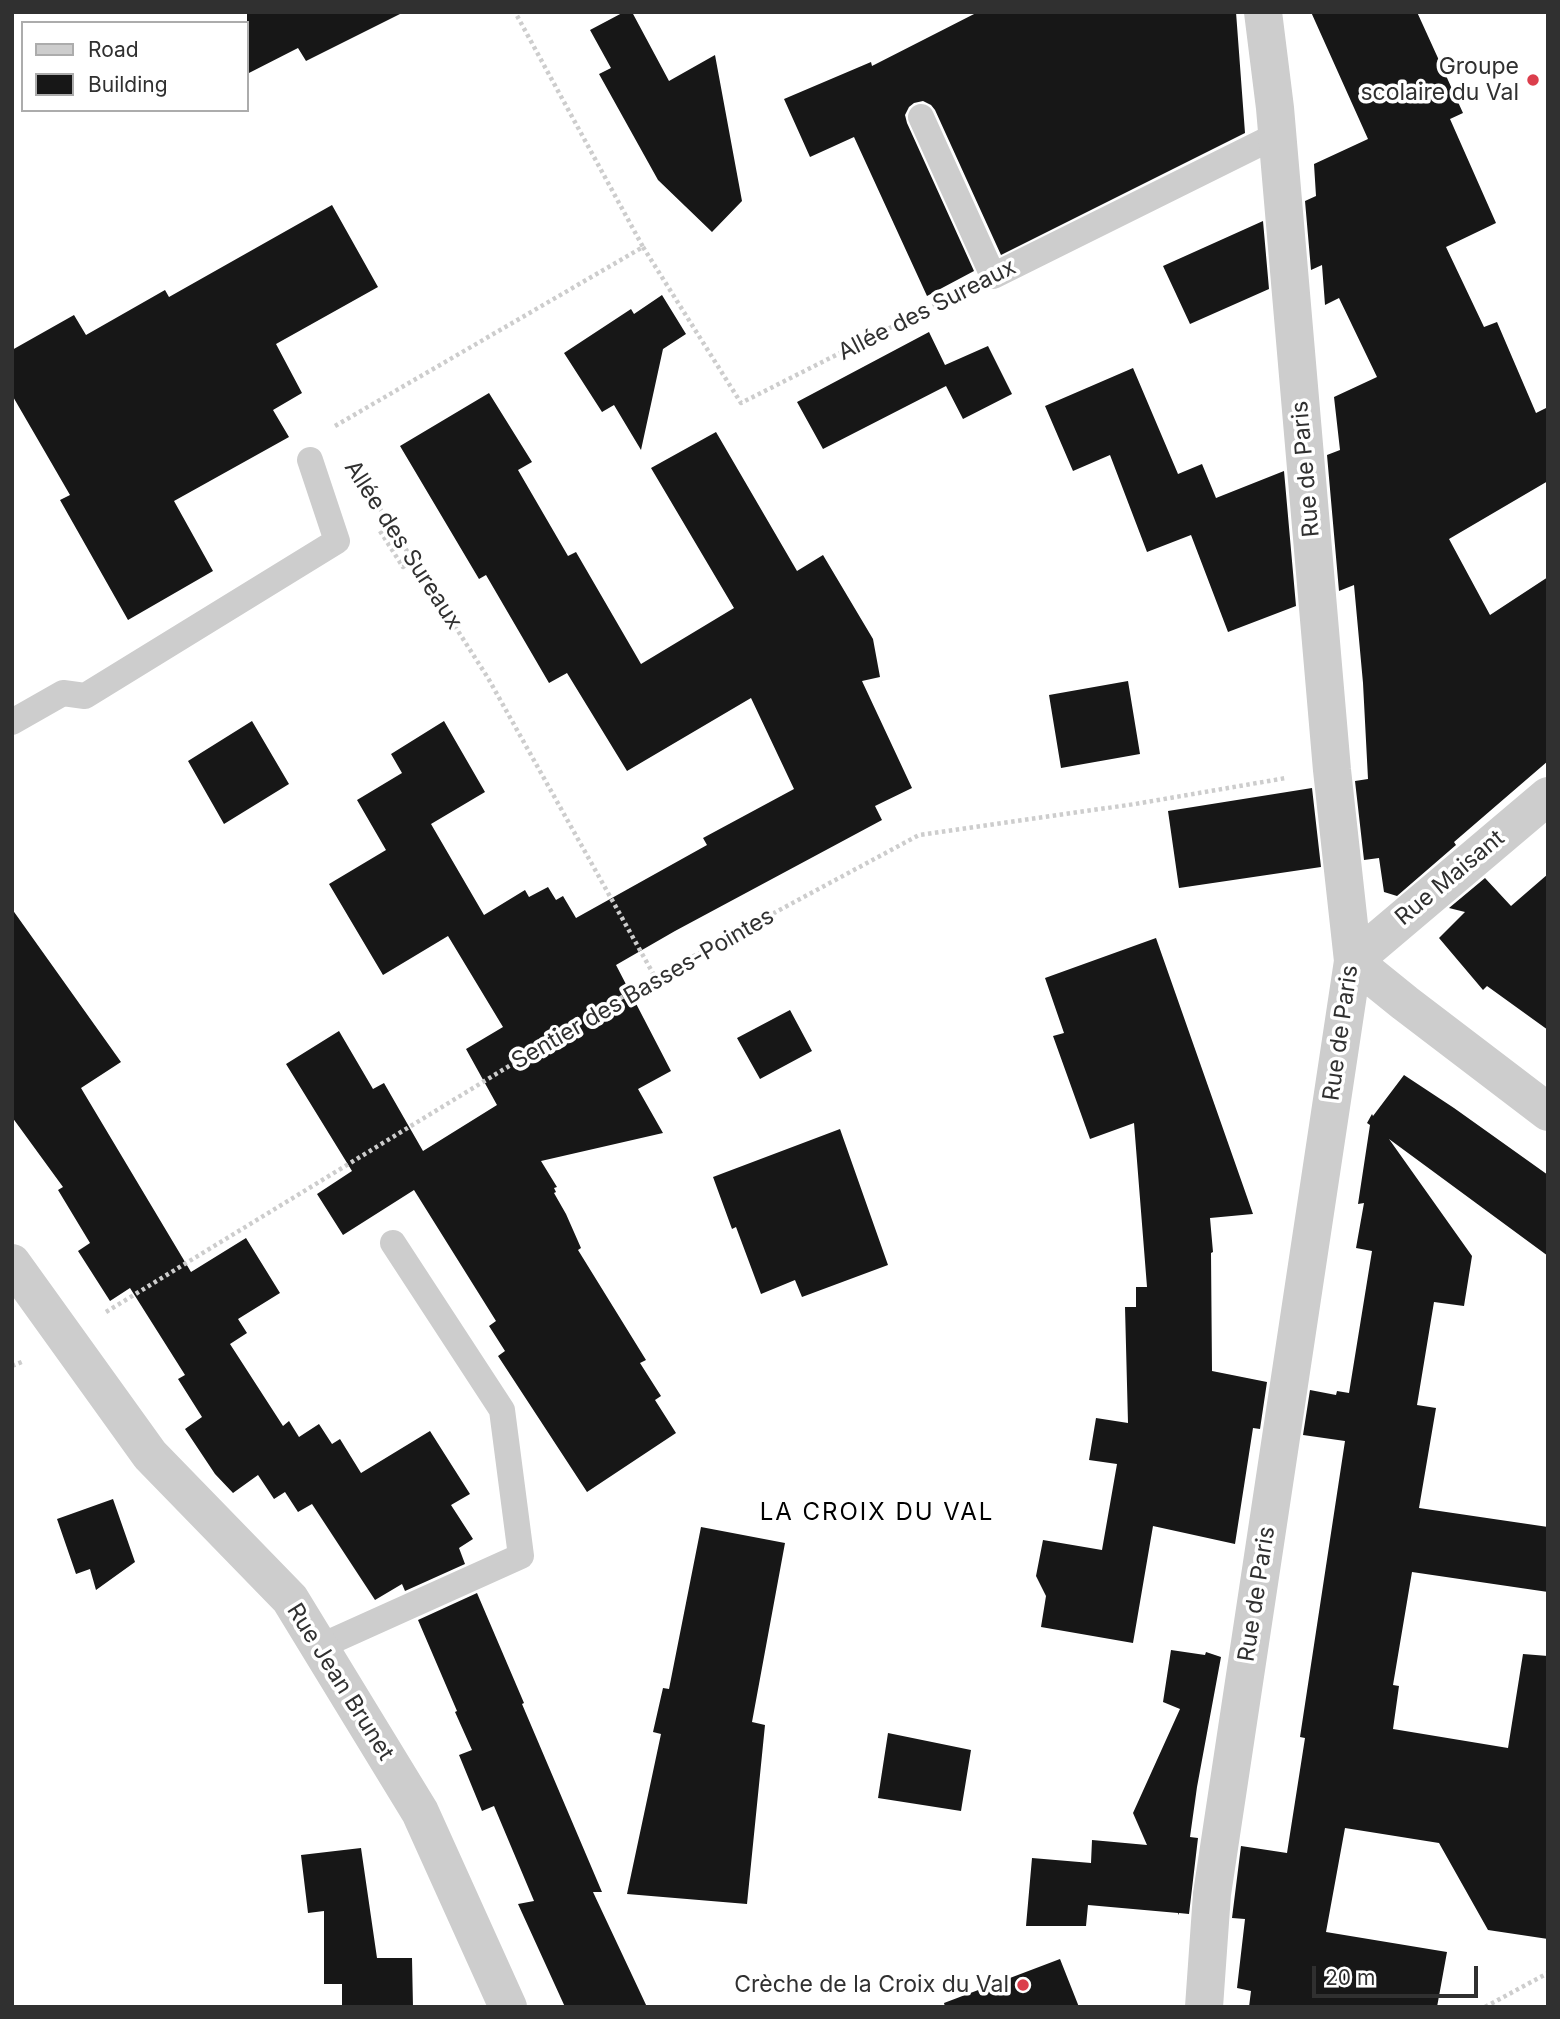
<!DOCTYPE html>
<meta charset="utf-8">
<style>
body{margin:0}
#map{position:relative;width:1560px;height:2019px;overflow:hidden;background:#fff;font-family:Inter,sans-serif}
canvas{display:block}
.frame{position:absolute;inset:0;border:14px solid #303030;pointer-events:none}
.legend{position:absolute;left:21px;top:21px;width:228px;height:91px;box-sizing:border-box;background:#fff;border:2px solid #acacac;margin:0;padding:9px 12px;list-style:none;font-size:21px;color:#303030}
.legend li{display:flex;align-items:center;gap:14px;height:35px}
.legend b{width:35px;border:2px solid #acacac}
.scale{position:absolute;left:1312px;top:1966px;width:166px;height:32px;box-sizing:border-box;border:4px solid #303030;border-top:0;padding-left:9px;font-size:21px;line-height:24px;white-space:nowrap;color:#303030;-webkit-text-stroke:5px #fff;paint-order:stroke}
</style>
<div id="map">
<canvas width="1560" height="2019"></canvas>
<div class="frame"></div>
<ul class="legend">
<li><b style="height:9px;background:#cdcdcd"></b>Road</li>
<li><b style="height:19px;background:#171717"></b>Building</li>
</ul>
<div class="scale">20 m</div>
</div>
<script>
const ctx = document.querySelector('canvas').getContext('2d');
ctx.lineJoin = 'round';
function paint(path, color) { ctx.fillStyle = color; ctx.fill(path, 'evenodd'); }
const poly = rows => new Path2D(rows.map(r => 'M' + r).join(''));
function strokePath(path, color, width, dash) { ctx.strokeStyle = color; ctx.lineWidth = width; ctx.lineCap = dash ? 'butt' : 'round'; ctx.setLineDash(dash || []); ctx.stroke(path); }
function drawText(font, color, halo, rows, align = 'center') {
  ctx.font = font + ' Inter,sans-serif'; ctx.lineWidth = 7; ctx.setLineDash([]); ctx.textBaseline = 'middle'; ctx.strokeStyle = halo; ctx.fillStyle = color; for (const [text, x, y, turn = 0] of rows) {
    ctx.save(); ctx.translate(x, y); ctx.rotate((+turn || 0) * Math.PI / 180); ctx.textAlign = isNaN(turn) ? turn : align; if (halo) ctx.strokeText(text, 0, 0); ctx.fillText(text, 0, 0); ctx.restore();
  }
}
paint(poly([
 [247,12,404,12,306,61,298,48,247,74],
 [624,12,632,12,669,81,715,55,742,201,712,232,658,180,599,74,611,68,590,30],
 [978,12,1236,12,1245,133,1001,255,935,110,931,105,923,101,914,103,909,107,905,115,907,123,974,271,927,296,854,137,810,157,784,99,871,62,872,66],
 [1311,12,1417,12,1463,113,1450,119,1496,223,1446,247,1484,327,1497,322,1536,413,1548,407,1548,481,1449,539,1490,615,1548,577,1548,761,1454,842,1456,845,1397,896,1384,892,1379,858,1364,860,1355,781,1368,779,1363,683,1354,585,1339,591,1327,455,1340,450,1334,397,1377,377,1339,298,1325,305,1322,265,1311,270,1305,201,1316,196,1314,164,1368,139],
 [332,205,378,287,276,344,302,393,273,410,289,437,174,501,213,571,128,620,60,500,70,495,12,395,12,350,74,315,86,335,165,290,169,297],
 [1263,221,1269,289,1190,324,1163,266],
 [662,295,686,334,663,349,641,450,614,405,602,412,564,353,631,309,634,314],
 [929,332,945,365,988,346,1012,394,963,419,946,386,823,449,797,402],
 [1133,368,1178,474,1202,464,1216,498,1284,471,1296,606,1228,632,1191,535,1147,552,1110,455,1073,471,1045,406],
 [489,393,532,462,518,470,568,556,576,552,641,664,734,608,651,468,716,432,797,571,823,555,873,639,880,677,862,681,912,788,875,806,882,820,675,931,616,965,671,1071,638,1089,663,1133,541,1161,557,1187,554,1188,556,1192,554,1193,566,1214,581,1248,578,1250,646,1360,640,1363,661,1396,655,1400,676,1433,587,1492,498,1356,505,1351,489,1326,496,1321,414,1190,343,1235,317,1194,352,1171,286,1064,339,1031,373,1089,384,1083,423,1151,497,1105,466,1049,503,1027,448,936,383,975,329,884,386,850,357,800,402,773,391,754,444,721,485,792,431,824,484,915,525,890,529,897,548,887,556,900,563,896,576,918,707,845,703,838,794,789,751,698,627,771,567,673,549,683,486,575,479,579,400,446],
 [1128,681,1140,754,1061,768,1049,695],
 [252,721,289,784,224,824,188,761],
 [1312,788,1321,867,1179,888,1168,811],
 [1548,874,1548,1030,1487,986,1483,990,1439,938,1465,912,1449,908,1485,878,1511,906],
 [12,909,121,1062,81,1088,191,1272,246,1238,280,1293,238,1319,247,1333,230,1344,283,1426,289,1421,299,1437,319,1424,332,1444,340,1439,361,1473,430,1431,470,1494,451,1505,473,1539,459,1548,465,1564,405,1591,402,1584,375,1600,312,1504,298,1512,285,1492,274,1499,258,1475,233,1493,215,1474,185,1429,202,1417,178,1379,185,1375,130,1288,110,1301,78,1251,90,1243,58,1190,63,1187,12,1117],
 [1156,938,1253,1214,1210,1218,1213,1252,1211,1253,1212,1371,1267,1382,1260,1429,1253,1428,1235,1544,1153,1526,1133,1643,1041,1627,1046,1596,1036,1576,1043,1540,1102,1550,1117,1464,1089,1460,1096,1418,1128,1423,1125,1307,1136,1307,1136,1287,1147,1287,1134,1123,1090,1139,1053,1036,1064,1033,1045,978],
 [790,1010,812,1051,760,1079,737,1038],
 [1404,1075,1454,1108,1548,1175,1548,1256,1389,1139,1472,1256,1464,1306,1434,1302,1417,1405,1436,1408,1419,1508,1548,1527,1548,1592,1412,1572,1393,1685,1399,1686,1393,1729,1508,1748,1523,1654,1548,1656,1548,1939,1488,1930,1439,1843,1345,1828,1326,1932,1447,1952,1437,2007,1249,2007,1251,1991,1237,1988,1245,1919,1232,1918,1241,1846,1287,1853,1305,1738,1300,1737,1345,1441,1303,1435,1310,1390,1336,1395,1337,1391,1349,1393,1372,1251,1356,1248,1364,1203,1358,1204,1370,1125,1367,1123,1372,1114,1373,1116],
 [840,1129,888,1265,802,1297,795,1280,761,1294,736,1227,732,1229,713,1177],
 [113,1499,135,1562,96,1590,90,1569,76,1574,57,1519],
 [701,1527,785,1543,752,1722,765,1725,747,1904,627,1894,661,1734,653,1732,663,1688,669,1689],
 [477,1593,524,1703,522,1704,602,1892,593,1892,647,2007,565,2007,518,1904,534,1901,494,1806,482,1811,459,1755,472,1750,455,1712,457,1711,418,1620],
 [1171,1650,1205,1655,1206,1652,1221,1657,1197,1787,1190,1837,1198,1838,1189,1914,1179,1913,1179,1915,1178,1913,1088,1905,1086,1926,1026,1926,1032,1858,1091,1863,1092,1840,1147,1845,1133,1813,1180,1709,1163,1702],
 [888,1733,971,1750,961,1811,878,1798],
 [361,1848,377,1958,412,1958,413,2007,342,2007,342,1984,324,1984,324,1911,308,1913,301,1855],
 [1060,1959,1079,2007,945,2007,944,2003]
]), '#171717');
strokePath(poly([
 [643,247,741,403,955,295],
 [335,426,643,247,515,12],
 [368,490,488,678,655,977],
 [380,531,403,567,413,560],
 [106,1312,655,977,919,835,1135,804,1286,778],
 [12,1366,24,1361],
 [1485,2007,1548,1973]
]), '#cdcdcd', 4.5, [3.5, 3.5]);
strokePath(poly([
 [921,117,993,276,1277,135],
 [12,722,63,693,85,696,337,541,310,460],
 [319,1647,521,1556,502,1410,393,1243]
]), '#cdcdcd', 26);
strokePath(poly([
 [1548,796,1353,961,1405,1003,1548,1112],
 [12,1263,150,1455,290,1599,420,1812,508,2007],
 [1204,2007,1212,1894,1353,961,1332,770,1275,108,1263,12]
]), '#cdcdcd', 38);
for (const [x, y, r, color] of [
 [1533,80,7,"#db3e4c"],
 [1023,1985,7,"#db3e4c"]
]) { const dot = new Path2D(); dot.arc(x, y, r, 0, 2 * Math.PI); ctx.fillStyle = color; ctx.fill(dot); strokePath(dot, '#fff', 2.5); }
drawText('23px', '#303030', '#fff', [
 ["Groupe",1519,67],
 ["scolaire du Val",1519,93],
 ["Crèche de la Croix du Val",1009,1985]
], 'right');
drawText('23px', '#303030', '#fff', [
 ["Allée des Sureaux",927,310,-27],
 ["Rue de Paris",1306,469,-95],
 ["Allée des Sureaux",403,545,57],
 ["Rue Maisant",1450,878,-40],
 ["Sentier des Basses-Pointes",643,989,-30],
 ["Rue de Paris",1341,1033,-82],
 ["Rue de Paris",1257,1594,-81],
 ["Rue Jean Brunet",340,1682,58]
]);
ctx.letterSpacing = '2px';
drawText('24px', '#000', '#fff', [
 ["LA CROIX DU VAL",877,1513]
]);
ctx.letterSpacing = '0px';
</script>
